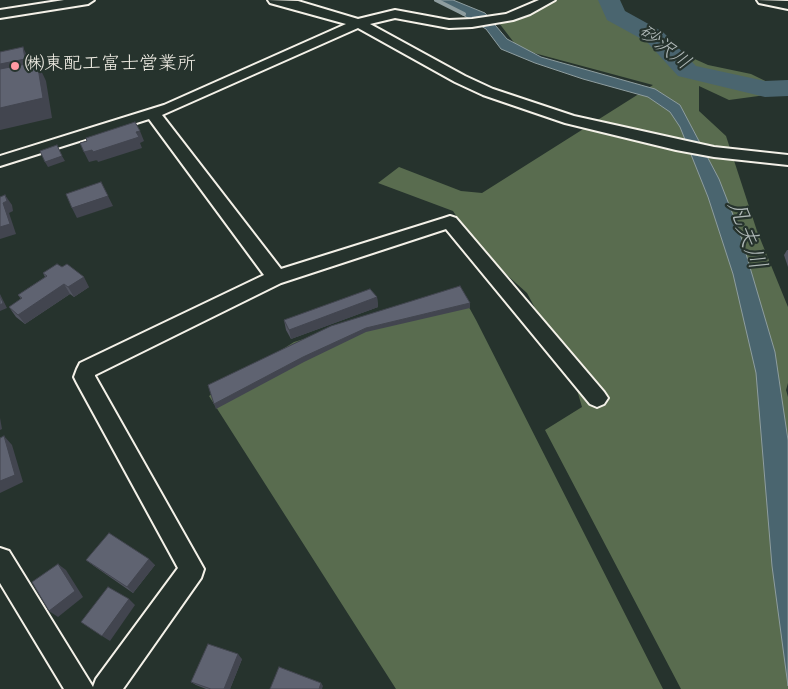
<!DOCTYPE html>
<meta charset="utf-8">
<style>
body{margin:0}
canvas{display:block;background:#26332d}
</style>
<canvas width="788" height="689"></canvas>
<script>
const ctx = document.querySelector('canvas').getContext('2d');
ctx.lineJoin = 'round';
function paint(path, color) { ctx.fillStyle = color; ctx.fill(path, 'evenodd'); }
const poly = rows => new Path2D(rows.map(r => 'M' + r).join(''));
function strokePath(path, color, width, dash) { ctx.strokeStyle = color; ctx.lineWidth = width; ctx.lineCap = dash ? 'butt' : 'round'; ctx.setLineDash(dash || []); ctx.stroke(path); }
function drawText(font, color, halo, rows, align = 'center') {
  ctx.font = font + ' "Indie Flower","Klee One",sans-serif'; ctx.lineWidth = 4.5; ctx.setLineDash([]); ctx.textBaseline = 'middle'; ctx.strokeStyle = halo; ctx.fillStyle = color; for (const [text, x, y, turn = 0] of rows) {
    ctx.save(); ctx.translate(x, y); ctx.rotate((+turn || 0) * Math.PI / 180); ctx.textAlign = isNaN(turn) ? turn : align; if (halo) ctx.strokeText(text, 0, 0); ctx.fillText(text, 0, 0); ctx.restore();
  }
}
paint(poly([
 [552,0,605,0,604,7,635,29,659,43,708,65,751,74,788,92,729,100,699,86,699,111,726,136,757,231,788,307,788,383,786,390,788,397,788,689,681,689,545,430,582,407,575,383,527,293,479,250,453,211,378,183,399,167,461,191,482,193,653,85,519,49,499,23],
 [460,291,476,320,663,689,396,689,209,396,294,342]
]), '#596c4f');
const water = poly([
 [438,0,453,0,485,13,507,39,541,57,655,89,680,105,719,179,739,230,775,352,788,440,788,686,772,566,756,373,733,274,708,197,680,127,670,112,648,97,583,79,535,63,501,49,486,29,438,0]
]);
paint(water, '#4a656f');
strokePath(water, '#8e9d9f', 1);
strokePath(poly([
 [436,0,464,14]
]), '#8e9d9f', 4);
paint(poly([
 [598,0,620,0,625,11,663,32,696,66,765,81,788,80,788,96,765,97,678,76,647,42,607,20,598,0]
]), '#4a656f');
const minor = poly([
 [64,0,94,0,88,4,0,18,0,10,64,0],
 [268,0,298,1,358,19,395,10,449,20,472,19,506,14,539,0,555,0,530,14,513,20,472,27,449,28,395,18,370,24,465,76,493,89,574,116,714,147,788,155,788,165,714,157,676,150,565,123,483,95,455,82,358,28,162,115,281,269,444,218,450,216,456,218,604,392,608,398,604,404,597,407,590,404,446,229,281,283,95,375,95,376,204,569,201,578,123,689,64,689,0,583,0,548,9,551,93,687,96,679,178,568,77,383,74,377,77,369,80,363,264,275,149,119,0,166,0,156,164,105,346,24,270,3,268,0],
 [757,0,788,1,788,9,759,3,757,0]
]);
strokePath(minor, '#f4f1e8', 4);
paint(minor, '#26332d');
paint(poly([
 [787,250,788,250,788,267,784,255],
 [43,273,89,287,74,297,70,294,25,324,16,317,9,307,21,299,18,295,45,277],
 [377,297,378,307,291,339,286,330,284,320],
 [86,560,155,565,133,593,94,566],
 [242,659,230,689,206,689,196,685,191,682]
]), '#525561');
paint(poly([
 [23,47,28,58,30,69,0,76,0,64],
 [37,62,46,81,52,118,0,130,0,108],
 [140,131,144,141,140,143,142,148,98,162,93,152],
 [92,150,97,160,89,162,84,152],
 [62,156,65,161,48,167,45,162],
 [5,195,12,205,13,211,9,213,16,234,0,239,0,227,3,203],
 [108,196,113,206,77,218,72,208],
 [84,277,89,287,74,297,68,287],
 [64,284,70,294,25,324,18,315],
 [0,294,7,308,0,311],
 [377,297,378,307,291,339,289,330],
 [470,303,470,308,366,332,304,362,216,409,214,404,303,357,366,328],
 [0,418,2,429,0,430],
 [4,436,12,445,23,482,0,493,0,481],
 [149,559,155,565,133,593,127,587],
 [58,564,66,570,83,597,58,617,49,611],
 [129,599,135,605,110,641,102,636],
 [238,654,242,659,230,689,224,689],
 [321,683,323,686,322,689,319,689]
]), '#42454f');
const building = poly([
 [23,47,25,59,0,64,0,52,23,47],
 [37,62,43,98,0,108,0,69,37,62],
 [135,122,140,131,136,132,139,137,93,152,92,150,84,152,80,143,87,141,86,138,135,122],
 [57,145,62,156,45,162,40,151,57,145],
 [101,182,108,196,72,208,66,194,101,182],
 [5,195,7,201,3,203,10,224,0,227,0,197,5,195],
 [57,264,62,267,67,264,84,277,68,287,64,284,18,315,9,307,22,298,18,295,47,276,43,273,57,264],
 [460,286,470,303,366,328,303,357,214,404,208,385,331,326,460,286],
 [370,289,377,297,289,330,284,320,370,289],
 [0,296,3,303,0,305,0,296],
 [4,436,15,475,0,481,0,438,4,436],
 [109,533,149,559,127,587,86,560,109,533],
 [58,564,75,591,49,611,32,582,58,564],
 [108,587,129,599,102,636,81,622,108,587],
 [208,644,238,654,224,689,211,689,191,682,208,644],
 [279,667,321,683,319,689,270,689,279,667]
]);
paint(building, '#5f6371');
strokePath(building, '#42454f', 1);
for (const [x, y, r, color] of [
 [15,66,5,"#ff9aa2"]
]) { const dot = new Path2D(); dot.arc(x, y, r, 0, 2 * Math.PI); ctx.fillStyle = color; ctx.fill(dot); strokePath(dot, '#26332d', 2); }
drawText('19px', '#f4f1e8', '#26332d', [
 ["㈱東配工富士営業所",25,66]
], 'left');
drawText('italic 20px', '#b0b9b8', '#26332d', [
 ["砂沢川",663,49,38]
]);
drawText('italic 24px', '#b0b9b8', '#26332d', [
 ["凡夫川",744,236,70]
]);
</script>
